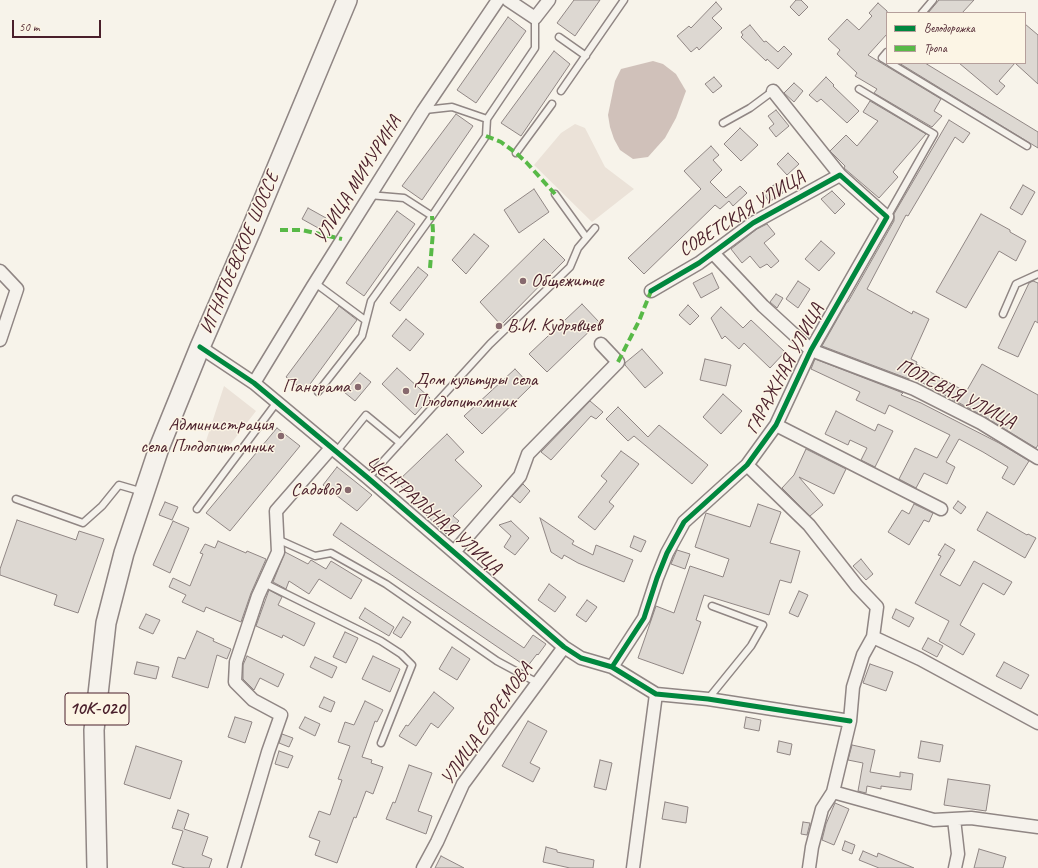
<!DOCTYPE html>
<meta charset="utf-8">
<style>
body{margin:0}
#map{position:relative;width:1038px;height:868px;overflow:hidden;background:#f7f3ea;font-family:Caveat,sans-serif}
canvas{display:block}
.legend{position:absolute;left:886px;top:12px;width:140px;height:52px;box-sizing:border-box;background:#fcf5e5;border:1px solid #b59f9b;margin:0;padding:5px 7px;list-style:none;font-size:12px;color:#4a1f2b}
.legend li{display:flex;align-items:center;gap:8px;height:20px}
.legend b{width:20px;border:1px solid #b59f9b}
.scale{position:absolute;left:12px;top:20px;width:89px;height:18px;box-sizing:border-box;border:2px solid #4a1f2b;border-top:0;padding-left:5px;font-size:12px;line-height:14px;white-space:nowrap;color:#4a1f2b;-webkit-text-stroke:3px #fcf5e5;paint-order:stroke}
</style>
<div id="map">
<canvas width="1038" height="868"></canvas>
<ul class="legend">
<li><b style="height:5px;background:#00873e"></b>Велодорожка</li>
<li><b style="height:5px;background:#58b947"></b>Тропа</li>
</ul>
<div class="scale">50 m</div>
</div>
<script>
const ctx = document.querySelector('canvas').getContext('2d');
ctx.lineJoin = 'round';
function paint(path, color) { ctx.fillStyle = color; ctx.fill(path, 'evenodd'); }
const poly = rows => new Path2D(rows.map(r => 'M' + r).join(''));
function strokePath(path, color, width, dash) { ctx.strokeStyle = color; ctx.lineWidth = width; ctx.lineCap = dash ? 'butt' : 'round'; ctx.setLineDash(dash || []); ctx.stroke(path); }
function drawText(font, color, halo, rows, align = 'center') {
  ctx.font = font + ' Caveat,sans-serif'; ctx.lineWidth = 3; ctx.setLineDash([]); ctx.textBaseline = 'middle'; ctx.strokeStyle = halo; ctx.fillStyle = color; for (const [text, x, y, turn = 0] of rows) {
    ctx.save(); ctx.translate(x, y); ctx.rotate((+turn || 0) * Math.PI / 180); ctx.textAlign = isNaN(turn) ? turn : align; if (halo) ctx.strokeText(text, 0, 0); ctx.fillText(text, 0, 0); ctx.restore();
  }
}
paint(poly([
 [575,124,585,128,605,167,634,189,592,222,534,165,561,133],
 [224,386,256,411,226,450,206,441]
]), '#ebe2d8');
paint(poly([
 [653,61,663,64,676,74,686,91,676,118,665,138,648,157,633,159,620,150,614,139,610,127,608,115,615,81,621,69]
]), '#d0c1ba');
const building = poly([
 [574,0,600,0,575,36,557,23,574,0],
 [796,0,801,0,808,7,799,16,790,7,796,0],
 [939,0,974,0,962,13,928,13,939,0],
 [716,2,722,9,712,18,722,28,699,50,697,47,691,52,677,36,689,26,691,28,716,2],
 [878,3,887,11,887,34,868,55,941,99,934,111,942,116,932,127,874,93,877,89,855,76,857,73,837,54,840,50,828,39,847,19,859,30,872,16,869,13,878,3],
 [508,17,526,31,476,103,457,90,508,17],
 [1025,24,1038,35,1038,84,1015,63,999,81,1005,86,997,95,959,63,1025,63,1025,24],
 [750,25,764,42,766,41,778,52,784,46,792,54,778,69,767,59,766,61,741,37,743,35,741,32,750,25],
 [554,51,570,64,521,136,501,123,554,51],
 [899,63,925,63,1038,132,1038,148,899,63],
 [714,77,722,86,713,93,705,84,714,77],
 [826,77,834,85,833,86,859,111,847,123,821,99,817,102,809,95,826,77],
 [794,83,803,91,794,102,784,93,794,83],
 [870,101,926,134,893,172,898,177,879,198,844,168,845,166,830,151,846,135,857,146,878,121,863,112,870,101],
 [776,110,789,126,776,137,769,128,774,124,768,116,776,110],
 [456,114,473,126,422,200,402,186,456,114],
 [949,120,970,133,963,143,955,137,908,216,906,215,867,289,912,314,913,311,929,319,911,359,917,362,916,364,966,392,982,364,1038,395,1038,445,1036,448,985,417,910,376,909,379,822,346,847,302,848,302,894,221,894,214,949,120],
 [740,128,758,145,741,161,724,144,740,128],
 [711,146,719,155,713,160,722,170,710,182,726,198,740,186,747,193,733,206,729,201,720,209,715,205,644,274,628,258,701,189,684,171,711,146],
 [788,153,799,164,787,175,777,164,788,153],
 [777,183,783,193,769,202,763,192,777,183],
 [1023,185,1035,192,1022,215,1010,208,1023,185],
 [534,189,549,212,519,233,504,210,534,189],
 [832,191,845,204,835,214,821,199,832,191],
 [308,208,326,218,320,229,302,219,308,208],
 [397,211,415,224,364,296,346,283,397,211],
 [981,214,1010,230,1010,232,1026,241,1016,261,999,251,966,308,936,292,981,214],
 [767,224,775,234,764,243,779,261,771,268,767,264,760,268,750,256,742,263,731,249,757,229,767,224],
 [474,234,489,246,466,274,452,260,474,234],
 [544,239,565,260,501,325,480,302,544,239],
 [821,241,835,253,819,271,805,259,821,241],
 [418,267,428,275,400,311,390,303,418,267],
 [712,273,719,288,701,298,693,283,712,273],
 [798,281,810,289,798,308,786,299,798,281],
 [1033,281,1038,283,1038,323,1035,321,1018,357,998,348,1029,283,1033,281],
 [776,294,783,298,777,308,770,302,776,294],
 [582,304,599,322,547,372,529,354,582,304],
 [688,305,699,316,690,325,679,315,688,305],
 [339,306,357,320,305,391,286,377,339,306],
 [721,307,743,328,751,320,785,352,770,368,744,343,739,349,725,336,722,339,711,318,721,307],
 [406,319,424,334,410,351,392,336,406,319],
 [642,349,663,373,645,388,625,365,625,363,642,349],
 [705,359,731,365,726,386,700,380,705,359],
 [815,359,903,393,901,395,921,403,999,443,1029,461,1014,485,1002,478,1008,467,983,452,959,439,946,462,955,467,947,484,924,473,916,488,899,479,915,448,937,458,950,435,889,405,885,414,856,400,860,392,811,369,815,359],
 [397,368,430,398,415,415,382,384,397,368],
 [515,369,531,386,482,434,464,416,515,369],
 [360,373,371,382,355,401,344,392,360,373],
 [723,394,742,411,721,434,703,417,723,394],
 [590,401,603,412,596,419,591,416,551,460,541,452,590,401],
 [618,407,648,437,659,425,708,465,692,484,634,436,628,441,606,419,618,407],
 [836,411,875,431,878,424,893,431,875,467,861,460,867,448,850,440,848,445,825,434,836,411],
 [277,428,300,446,230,531,206,513,277,428],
 [447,434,464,452,455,460,482,486,453,516,459,521,446,534,419,508,420,506,397,482,447,434],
 [806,449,846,469,834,494,799,477,823,505,810,516,782,488,794,475,806,449],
 [621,451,639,464,609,502,614,506,595,530,578,517,607,481,601,476,621,451],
 [337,467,372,495,357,511,323,485,337,467],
 [523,484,530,491,520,503,512,496,523,484],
 [958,501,966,507,961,514,953,508,958,501],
 [165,502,178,507,172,520,159,515,165,502],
 [758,504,781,512,770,543,800,551,791,583,780,580,769,615,704,595,696,620,701,622,683,674,638,658,656,606,674,613,690,566,723,577,729,559,695,547,706,513,750,527,758,504],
 [914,504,933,513,929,522,924,520,909,545,888,532,902,510,909,514,914,504],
 [987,512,1027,535,1028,534,1036,538,1025,558,977,530,987,512],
 [540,518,574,541,572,544,593,555,596,545,633,560,624,582,578,563,564,555,562,559,551,552,540,518],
 [17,520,76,540,79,531,104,539,78,613,54,605,57,595,0,575,0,569,17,520],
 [173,521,189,528,170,573,153,565,173,521],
 [511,521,529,538,515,555,504,547,511,536,499,525,511,521],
 [341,523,524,648,533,635,546,644,538,655,537,654,527,667,333,535,341,523],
 [634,536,646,541,641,552,630,547,634,536],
 [218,541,246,553,247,551,266,559,251,593,241,622,206,607,204,612,182,602,186,595,169,587,173,578,190,586,203,554,200,553,205,544,215,548,218,541],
 [945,544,955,550,940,575,960,586,974,561,1012,582,1004,595,983,583,960,625,975,634,963,655,939,641,949,621,915,603,941,556,938,555,945,544],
 [677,550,690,554,685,569,671,564,677,550],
 [285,552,308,564,311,560,326,569,331,561,362,580,351,599,319,579,309,594,289,581,286,589,273,582,285,552],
 [861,559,873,574,866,580,853,566,861,559],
 [549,584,566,597,555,612,538,600,549,584],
 [269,590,282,597,278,605,315,623,304,646,283,635,282,638,256,626,269,590],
 [799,591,808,595,798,617,789,613,799,591],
 [587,600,597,607,586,622,576,615,587,600],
 [365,608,394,627,389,636,359,618,365,608],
 [896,609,914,618,909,627,892,618,896,609],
 [146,614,160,620,153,634,139,628,146,614],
 [403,617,411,622,401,638,393,633,403,617],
 [197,631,214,639,213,641,231,649,227,659,217,655,208,688,172,677,178,657,185,659,197,631],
 [345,632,358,638,346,663,333,657,345,632],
 [928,638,943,646,937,657,922,649,928,638],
 [452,647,470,659,457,680,439,669,452,647],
 [247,656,284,674,278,687,260,678,254,690,243,679,243,665,247,656],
 [373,656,400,669,390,692,362,679,373,656],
 [315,657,337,667,332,678,310,667,315,657],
 [137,662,159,667,156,679,134,674,137,662],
 [1004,662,1029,675,1021,689,996,676,1004,662],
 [870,664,893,672,886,691,863,683,870,664],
 [434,692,454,708,438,728,431,723,416,746,399,736,406,725,408,726,434,692],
 [324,697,335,702,331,712,319,707,324,697],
 [365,701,383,710,377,722,375,721,362,757,372,760,371,763,383,767,373,794,366,791,356,818,354,817,337,863,315,855,320,841,309,837,319,811,330,815,342,780,338,779,350,746,338,742,345,722,354,725,365,701],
 [235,717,252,722,245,743,228,737,235,717],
 [305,717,320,724,315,736,299,728,305,717],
 [746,717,761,720,759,731,744,728,746,717],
 [528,721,547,731,530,763,540,768,533,782,502,766,528,721],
 [282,734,293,738,289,747,279,743,282,734],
 [779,741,792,744,790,755,777,752,779,741],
 [921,741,943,745,940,762,918,758,921,741],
 [852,745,875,750,870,772,900,777,900,772,913,774,911,790,881,786,881,789,867,786,866,793,858,791,863,763,848,760,852,745],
 [136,746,182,761,170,799,124,784,136,746],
 [279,751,293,756,288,768,275,764,279,751],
 [600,760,612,763,606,790,594,787,600,760],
 [409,765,432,773,418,811,432,816,426,834,386,819,393,802,395,803,409,765],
 [948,779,990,785,986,811,944,805,948,779],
 [665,802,688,807,686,823,662,819,665,802],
 [835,803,849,809,834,845,822,840,826,824,835,803],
 [178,810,189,814,184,829,208,837,202,855,212,859,209,868,185,868,172,864,183,831,172,828,178,810],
 [803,822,810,823,807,835,801,834,803,822],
 [845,841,855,845,852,854,842,850,845,841],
 [546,847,557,850,557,852,594,860,593,868,570,868,543,862,546,847],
 [979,849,1006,857,1003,868,974,868,979,849],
 [863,851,877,857,878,853,914,868,879,868,859,860,863,851],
 [441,856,464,868,435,868,441,856]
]);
paint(building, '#ddd8d2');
strokePath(building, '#908684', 1);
const lane = poly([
 [922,13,933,0],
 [559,37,586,56],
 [887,52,882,58,887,61],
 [890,63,1027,146],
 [859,89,934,134,887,217],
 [561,91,624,0],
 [425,110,452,107,487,119],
 [723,123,750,108,773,91],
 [516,153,552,104],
 [555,194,586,237],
 [369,195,404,198,432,216],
 [315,283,365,320],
 [1003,314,1016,284,1038,274],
 [318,392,362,336,371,301,432,216,486,136,487,119,535,48,535,18],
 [336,452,366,415,400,443],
 [368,478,490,344,570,267,578,248,595,228],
 [16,499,83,523,102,506,119,485,143,492],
 [197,509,277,402],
 [277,539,315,556,331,553,386,584,497,661,538,683],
 [264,583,381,641,401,654,412,665,381,743],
 [708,699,751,646,763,625,712,606]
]);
const street = poly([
 [508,0,535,18,549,0],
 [773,91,840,175],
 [713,253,763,306,811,350,914,389,981,423,1038,458],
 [0,271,17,289,0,340],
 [200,347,254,383,368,478,564,647,581,658,612,667,656,694,708,699,850,721],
 [254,383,313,286,423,111,498,0],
 [776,425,941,509],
 [747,465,809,525,857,586,877,607,873,637,920,659,1038,723],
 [454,552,520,476,528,454,618,362,601,344],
 [612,667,644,618,657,578,667,553,684,522,747,465,776,425,811,350,887,217,840,175,753,223,699,263,651,291],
 [833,792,934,820,971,818,1038,827],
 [954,819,958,854,955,868],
 [234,868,268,752,281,715,253,700,235,682,236,662,258,596,278,552,276,511,331,448],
 [423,868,437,842,463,784,564,647],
 [633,868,656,694],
 [809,868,812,847,822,809,833,792,850,721,853,687,863,655,873,637]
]);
const primary = poly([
 [97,868,94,730,106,623,124,553,159,448,200,347,251,230,347,0]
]);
strokePath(lane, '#908684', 9);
strokePath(street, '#908684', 15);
strokePath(primary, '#908684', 22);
strokePath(lane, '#f5f2ec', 6);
strokePath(street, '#f5f2ec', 12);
strokePath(primary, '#f5f2ec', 19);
strokePath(poly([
 [486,136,501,142,516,153,526,162,555,194],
 [280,230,302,230,342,239],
 [430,268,433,232,432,216],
 [618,362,639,321,651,291]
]), '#58b947', 4, [8, 4]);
strokePath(poly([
 [200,347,254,383,368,478,564,647,581,658,612,667,656,694,708,699,850,721],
 [612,667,644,618,657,578,667,553,684,522,747,465,776,425,811,350,887,217,840,175,753,223,699,263,651,291]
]), '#00873e', 5);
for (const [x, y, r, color] of [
 [523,281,4,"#87696e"],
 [499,326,4,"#87696e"],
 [358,387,4,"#87696e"],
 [406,391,4,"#87696e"],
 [281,436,4,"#87696e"],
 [348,490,4,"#87696e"]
]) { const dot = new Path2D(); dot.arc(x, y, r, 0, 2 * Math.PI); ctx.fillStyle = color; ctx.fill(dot); strokePath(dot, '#fcf5e5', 1.5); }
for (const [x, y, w] of [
 [97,709,64]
]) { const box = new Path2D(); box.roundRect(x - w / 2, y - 16, w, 32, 3); ctx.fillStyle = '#fcf5e5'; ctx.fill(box); strokePath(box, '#4a1f2b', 1); }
drawText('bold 18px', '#4a1f2b', null, [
 ["10К-020",97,709]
]);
drawText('19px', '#4a1f2b', '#fcf5e5', [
 ["УЛИЦА МИЧУРИНА",358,180,-58],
 ["СОВЕТСКАЯ УЛИЦА",742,214,-32],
 ["ИГНАТЬЕВСКОЕ ШОССЕ",240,253,-67],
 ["ГАРАЖНАЯ УЛИЦА",785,369,-62],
 ["ПОЛЕВАЯ УЛИЦА",956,394,27],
 ["ЦЕНТРАЛЬНАЯ УЛИЦА",434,515,41],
 ["УЛИЦА ЕФРЕМОВА",487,724,-55]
]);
drawText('19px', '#4a1f2b', '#fcf5e5', [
 ["Общежитие",531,281],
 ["В.И. Кудрявцев",507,326],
 ["Дом культуры села",414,380],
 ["Плодопитомник",414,402],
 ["Панорама",350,387,"right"],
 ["Администрация",273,425,"right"],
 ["села Плодопитомник",273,447,"right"],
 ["Садовод",340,490,"right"]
], 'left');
</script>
